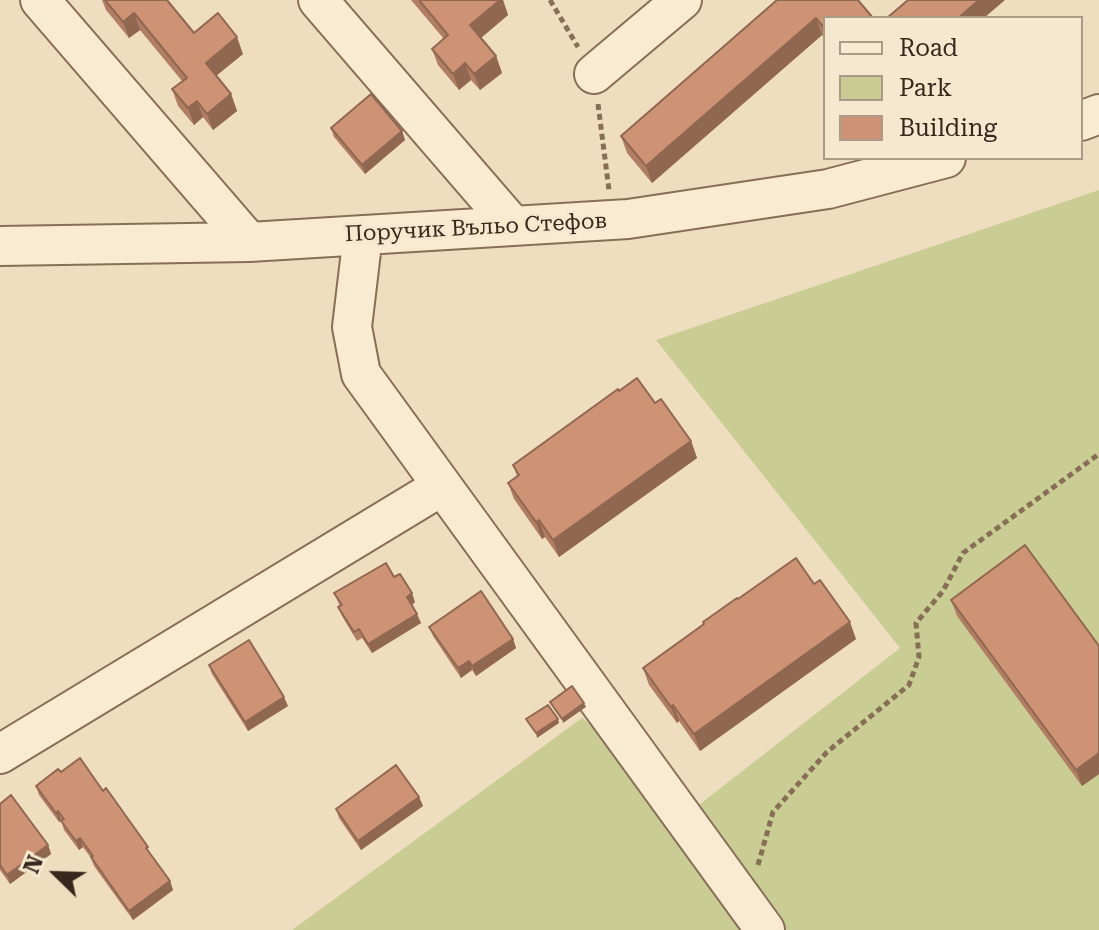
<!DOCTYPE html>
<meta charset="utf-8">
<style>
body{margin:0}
#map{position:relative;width:1099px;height:930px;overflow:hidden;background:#efddbf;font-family:"Roboto Serif",serif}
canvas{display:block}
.legend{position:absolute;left:823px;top:16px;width:260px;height:144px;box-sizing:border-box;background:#f6e8cf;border:2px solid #aa9b87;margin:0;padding:10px 14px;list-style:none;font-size:24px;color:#37271c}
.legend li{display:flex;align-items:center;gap:16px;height:40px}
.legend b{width:40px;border:2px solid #aa9b87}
.north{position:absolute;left:16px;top:834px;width:80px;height:80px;-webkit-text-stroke:6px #f6e8cf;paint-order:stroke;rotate:293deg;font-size:22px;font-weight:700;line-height:32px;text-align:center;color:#37271c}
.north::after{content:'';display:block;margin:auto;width:28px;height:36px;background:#37271c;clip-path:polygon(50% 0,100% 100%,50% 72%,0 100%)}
</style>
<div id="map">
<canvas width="1099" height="930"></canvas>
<ul class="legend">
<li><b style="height:10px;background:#f9ebd2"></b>Road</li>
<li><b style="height:22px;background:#cacd93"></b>Park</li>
<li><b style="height:22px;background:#ce9374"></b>Building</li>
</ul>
<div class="north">N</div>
</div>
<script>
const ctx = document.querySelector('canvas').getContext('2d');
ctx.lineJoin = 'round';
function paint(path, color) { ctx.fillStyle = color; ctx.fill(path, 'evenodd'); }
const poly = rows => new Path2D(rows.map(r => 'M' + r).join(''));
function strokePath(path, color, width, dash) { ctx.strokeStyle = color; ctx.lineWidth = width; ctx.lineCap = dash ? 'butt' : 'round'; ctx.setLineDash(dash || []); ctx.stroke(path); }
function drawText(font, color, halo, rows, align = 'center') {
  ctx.font = font + ' "Roboto Serif",serif'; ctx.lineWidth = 6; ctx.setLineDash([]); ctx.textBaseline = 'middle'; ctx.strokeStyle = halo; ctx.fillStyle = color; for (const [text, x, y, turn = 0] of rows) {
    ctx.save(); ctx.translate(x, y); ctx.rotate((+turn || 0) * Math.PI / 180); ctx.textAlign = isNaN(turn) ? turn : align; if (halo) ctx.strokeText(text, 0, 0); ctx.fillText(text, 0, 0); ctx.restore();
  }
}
paint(poly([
 [1099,190,1099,930,292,930,582,718,695,808,900,648,656,340]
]), '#cacd93');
const minor = poly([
 [40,0,249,242],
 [318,0,513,226],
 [594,74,682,0],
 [1081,121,1099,114],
 [363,235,352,327,361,374,765,930],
 [0,246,249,242,628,219,828,189,946,158],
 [0,754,442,486]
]);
strokePath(minor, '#886e57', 42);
strokePath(poly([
 [550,0,578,47],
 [598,104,609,190],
 [758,865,773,812,827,752,909,685,919,657,916,623,943,591,963,553,1099,454]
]), '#886e57', 5, [6, 4]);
strokePath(minor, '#f9ebd2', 38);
paint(poly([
 [102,0,167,0,194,33,243,54,216,76,231,94,237,111,213,130,203,117,194,125,178,106,172,89,182,81,140,30,129,38,106,10],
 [411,0,503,0,508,15,481,38,496,56,502,73,480,90,471,80,459,90,438,65,432,49,444,39],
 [777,0,825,18,825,39,822,35,652,183,627,153,621,136],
 [331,128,402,131,405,140,365,174,334,137],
 [619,391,655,403,691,441,697,458,559,557,545,537,542,539,514,499,508,483,517,476,513,465],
 [394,577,415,602,412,605,421,623,372,653,362,638,357,641,342,616,338,607,340,606,334,593],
 [814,584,856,639,700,751,679,721,677,723,649,685,643,668,738,599],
 [951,600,1099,646,1099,774,1082,786,957,616],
 [429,627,513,639,516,648,476,676,472,670,461,678,433,636],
 [209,665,288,706,248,731,212,674],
 [36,786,152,856,170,881,173,890,133,920,94,866,91,858,83,847,79,850,64,830,61,820,59,822,39,795],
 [419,797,423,806,361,850,339,818,336,809],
 [0,804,48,845,51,854,10,884,0,870]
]), '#b17e64');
paint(poly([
 [500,0,503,0,508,15,476,42,470,25],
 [979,0,1005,0,984,18,958,18],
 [134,13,140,30,129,38,123,22],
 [816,18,822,35,652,183,646,166],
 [237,37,243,54,212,79,206,63],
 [496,56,502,73,480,90,474,74],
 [465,63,471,80,459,90,453,74],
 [231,94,237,111,213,130,207,114],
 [197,101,203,117,194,125,188,108],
 [402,131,405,140,365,174,362,165],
 [691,441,697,458,559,557,553,540],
 [539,520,545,537,542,539,536,522],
 [412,593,415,602,410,606,407,597],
 [417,614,421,623,372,653,368,644],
 [850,622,856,639,700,751,694,734],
 [513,639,516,648,476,676,472,666],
 [469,661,472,670,461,678,458,668],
 [284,697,288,706,248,731,245,722],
 [584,703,586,707,563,723,562,719],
 [673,705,679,721,677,723,671,707],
 [558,719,559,723,537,738,536,733],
 [1099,753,1099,774,1082,786,1076,770],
 [419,797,423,806,361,850,358,841],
 [58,811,61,820,59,822,56,813],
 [80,838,83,847,79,850,76,841],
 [48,845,51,854,10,884,7,875],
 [170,881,173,890,133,920,129,911]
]), '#906751');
const building = poly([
 [105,0,167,0,194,33,218,13,237,37,206,63,231,94,207,114,197,101,188,108,172,89,187,78,134,13,123,22,105,0],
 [419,0,500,0,470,25,496,56,474,74,465,63,453,74,432,49,448,35,419,0],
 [777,0,858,0,873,18,825,18,825,29,816,18,646,166,621,136,777,0],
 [908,0,979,0,958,18,887,18,908,0],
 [371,94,402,131,362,165,331,128,371,94],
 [637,378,655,403,661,399,691,441,553,540,539,520,536,522,508,483,519,475,513,465,618,389,619,391,637,378],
 [1025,545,1099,646,1099,753,1076,770,951,600,1025,545],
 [796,558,814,584,820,580,850,622,694,734,673,705,671,707,643,668,704,624,703,622,737,598,738,599,796,558],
 [386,563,394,577,400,574,412,593,407,597,417,614,368,644,359,629,354,632,338,607,342,605,334,593,386,563],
 [481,591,513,639,472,666,469,661,458,668,429,627,481,591],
 [249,640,284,697,245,722,209,665,249,640],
 [572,686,584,703,562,719,550,702,572,686],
 [548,705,558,719,536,733,526,719,548,705],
 [80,758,103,791,106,788,148,847,146,848,170,881,129,911,91,857,93,856,80,838,76,841,61,821,64,819,58,811,56,813,36,786,58,769,61,772,80,758],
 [396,765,419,797,358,841,336,809,396,765],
 [11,795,48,845,7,875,0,865,0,804,11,795]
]);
paint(building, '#ce9374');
strokePath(building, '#906751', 2);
drawText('22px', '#37271c', '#f6e8cf', [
 ["Поручик Въльо Стефов",476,228,-3]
]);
</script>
